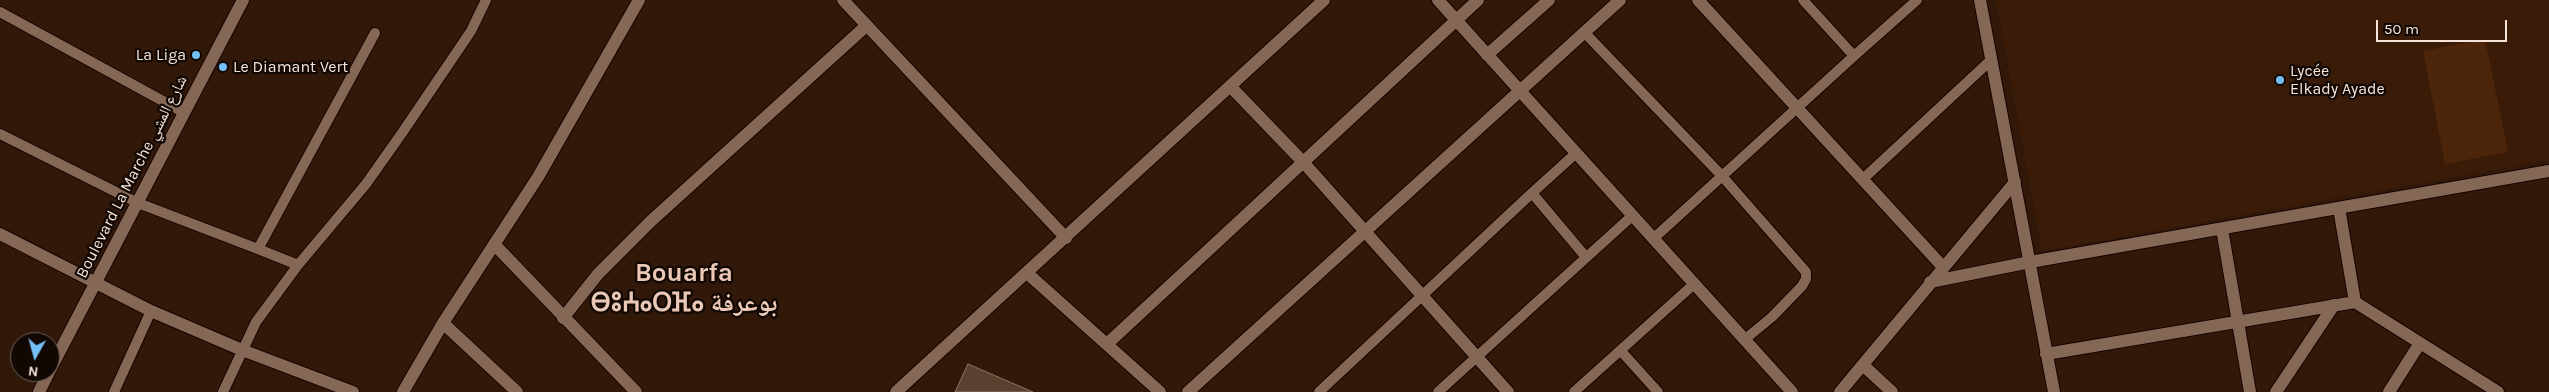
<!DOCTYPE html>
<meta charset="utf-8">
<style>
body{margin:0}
#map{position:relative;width:2549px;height:392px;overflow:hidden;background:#311809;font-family:Karla,sans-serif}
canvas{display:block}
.north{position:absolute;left:10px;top:332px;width:50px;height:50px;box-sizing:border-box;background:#110703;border:1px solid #6d5f59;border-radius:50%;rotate:187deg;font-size:14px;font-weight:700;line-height:20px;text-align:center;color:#f6e4da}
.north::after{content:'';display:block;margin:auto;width:18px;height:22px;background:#74c0f6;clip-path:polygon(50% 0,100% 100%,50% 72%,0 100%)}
.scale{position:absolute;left:2376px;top:20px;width:131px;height:22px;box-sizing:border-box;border:2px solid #f6e4da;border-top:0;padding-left:6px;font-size:15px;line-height:18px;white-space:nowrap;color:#f6e4da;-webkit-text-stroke:4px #110703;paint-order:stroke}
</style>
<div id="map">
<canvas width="2549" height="392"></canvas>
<div class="north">N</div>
<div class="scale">50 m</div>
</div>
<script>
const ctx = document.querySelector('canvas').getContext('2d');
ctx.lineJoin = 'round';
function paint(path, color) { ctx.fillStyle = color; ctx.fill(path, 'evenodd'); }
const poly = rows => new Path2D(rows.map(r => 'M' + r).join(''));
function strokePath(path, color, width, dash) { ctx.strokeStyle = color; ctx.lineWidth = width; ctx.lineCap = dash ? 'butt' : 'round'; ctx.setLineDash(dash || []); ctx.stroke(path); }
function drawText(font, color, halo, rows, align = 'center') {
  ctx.font = font + ' Karla,"Noto Naskh Arabic","Noto Sans Tifinagh",sans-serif'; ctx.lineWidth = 4.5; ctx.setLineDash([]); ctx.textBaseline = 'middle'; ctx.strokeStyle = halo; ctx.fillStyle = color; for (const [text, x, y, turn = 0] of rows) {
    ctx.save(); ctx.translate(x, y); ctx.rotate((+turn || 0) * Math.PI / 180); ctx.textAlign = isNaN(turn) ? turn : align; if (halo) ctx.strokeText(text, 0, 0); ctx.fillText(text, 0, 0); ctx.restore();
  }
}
paint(poly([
 [1996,0,2549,0,2549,160,2042,251]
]), '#3a1b08');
paint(poly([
 [2485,39,2508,152,2445,164,2423,51]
]), '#4d250a');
const building = poly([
 [968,364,1033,392,955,392,968,364]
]);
paint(building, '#5b4030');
strokePath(building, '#927362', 1);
const service = poly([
 [0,12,183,112],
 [1584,32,1722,176,1806,272,1806,279,1802,286,1772,317,1744,340],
 [1854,56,1917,0],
 [0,134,138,203,258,249,375,33],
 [1575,154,1532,193,1585,256],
 [1863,179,1991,60],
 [1654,238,1854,56,1803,0],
 [258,249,298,265],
 [1621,351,1658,392],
 [114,392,151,311],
 [223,392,256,322,298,265,366,184,402,133,471,31,486,0],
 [1319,392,1532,193],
 [1438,392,1632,216],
 [1574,392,1694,284]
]);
const minor = poly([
 [843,0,1066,238],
 [1438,0,1792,392],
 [1698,0,1943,267],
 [1980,0,2054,392],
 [1487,55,1549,0],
 [1230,86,1304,163,1508,392],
 [2339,208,2355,302],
 [2222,229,2250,392],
 [0,234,151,311,242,350,353,392],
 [494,244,636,392],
 [1027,273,1160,392],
 [1930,282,2030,262,2549,171],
 [563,318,598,274,651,221,866,26],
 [443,323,517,392],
 [1107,344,1478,0],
 [2046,354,2355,302,2498,392],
 [1864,366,1892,392],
 [50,370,243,0],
 [39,392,49,372],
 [403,392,443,323,538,177,639,0],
 [896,392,1324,0],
 [1188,392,1620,0],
 [1840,392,2015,182],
 [2276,392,2334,305],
 [2389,392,2420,343]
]);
strokePath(service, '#170300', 12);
strokePath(minor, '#170300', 14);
strokePath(service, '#856756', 10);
strokePath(minor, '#856756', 12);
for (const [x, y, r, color] of [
 [196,55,5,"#74c0f6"],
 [223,67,5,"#74c0f6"],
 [2280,80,5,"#74c0f6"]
]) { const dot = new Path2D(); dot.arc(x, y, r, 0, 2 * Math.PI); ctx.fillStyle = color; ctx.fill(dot); strokePath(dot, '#110703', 2); }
drawText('16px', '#f6e4da', '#110703', [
 ["La Liga",186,55,"right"],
 ["Le Diamant Vert",233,67],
 ["Lycée",2290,71],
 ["Elkady Ayade",2290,89]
], 'left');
drawText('16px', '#f6e4da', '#110703', [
 ["Boulevard La Marche شارع المشي",132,177,-63]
]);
drawText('bold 26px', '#eac8b5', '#110703', [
 ["Bouarfa",684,274],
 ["ⴱⵓⵄⴰⵔⴼⴰ بوعرفة",684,304]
]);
</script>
